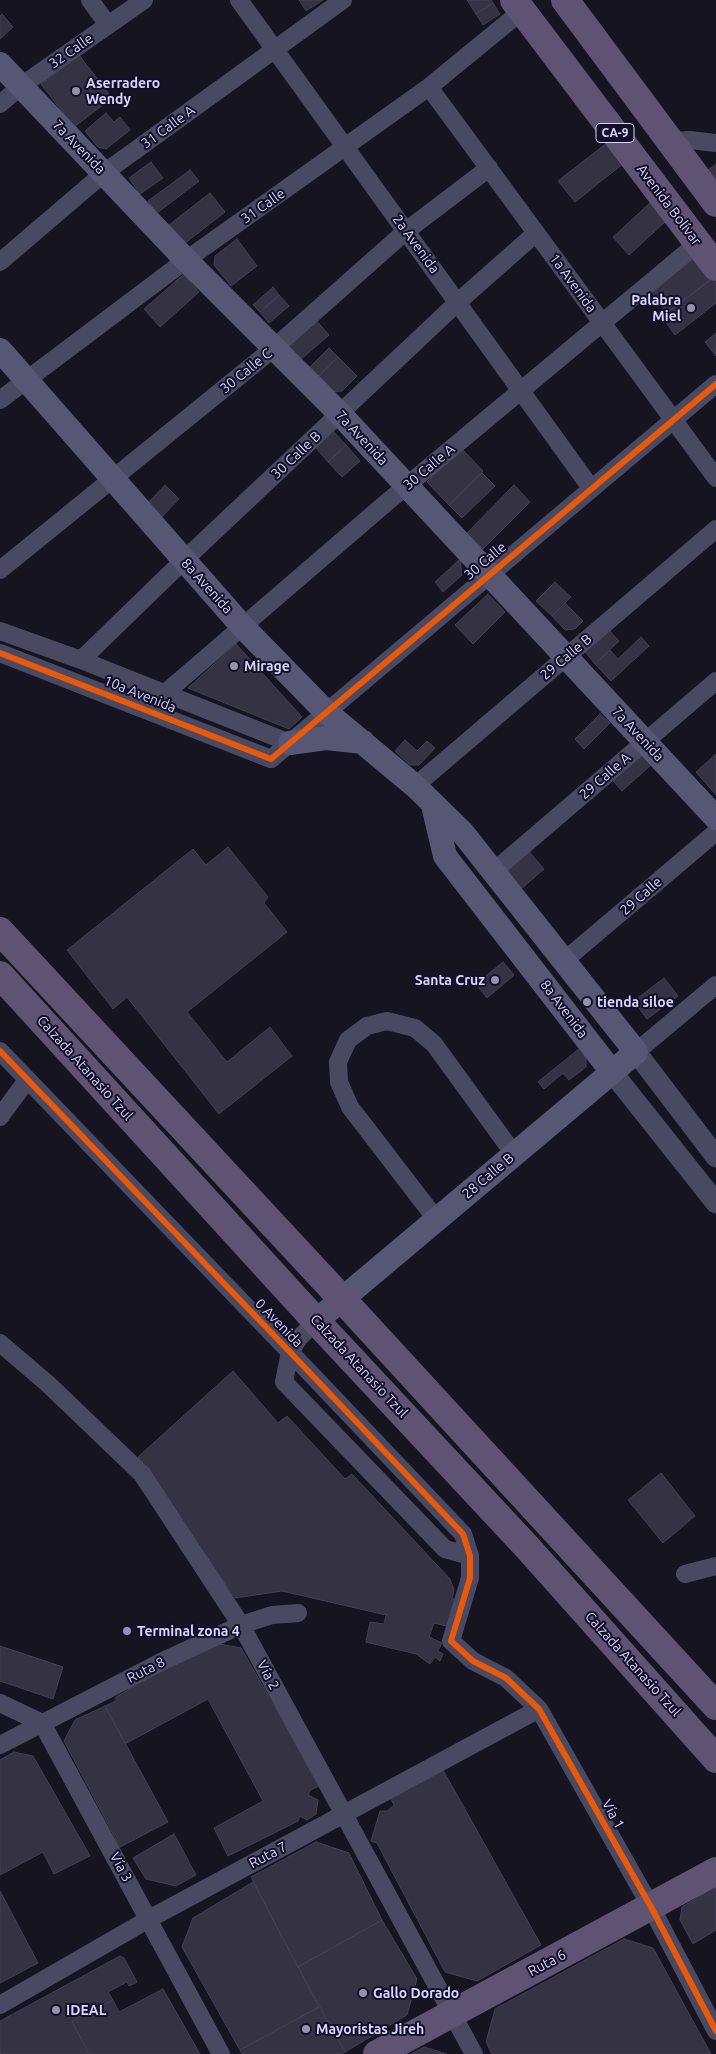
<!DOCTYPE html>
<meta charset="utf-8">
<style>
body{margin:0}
canvas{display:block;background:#161421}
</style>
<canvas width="716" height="2054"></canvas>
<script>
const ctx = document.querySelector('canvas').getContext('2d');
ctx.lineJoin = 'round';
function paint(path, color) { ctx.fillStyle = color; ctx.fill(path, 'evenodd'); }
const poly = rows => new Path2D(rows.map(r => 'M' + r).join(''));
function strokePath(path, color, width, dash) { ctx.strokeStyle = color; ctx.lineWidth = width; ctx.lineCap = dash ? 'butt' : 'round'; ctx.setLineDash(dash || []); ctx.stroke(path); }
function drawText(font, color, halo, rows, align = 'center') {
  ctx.font = font + ' Ubuntu,sans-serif'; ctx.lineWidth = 4; ctx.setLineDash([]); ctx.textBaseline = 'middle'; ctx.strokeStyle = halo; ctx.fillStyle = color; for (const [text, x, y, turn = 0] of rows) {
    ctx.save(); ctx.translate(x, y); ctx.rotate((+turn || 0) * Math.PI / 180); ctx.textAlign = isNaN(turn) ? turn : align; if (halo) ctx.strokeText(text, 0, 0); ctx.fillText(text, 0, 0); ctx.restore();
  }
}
const building = poly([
 [299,0,323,0,306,11,299,0],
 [467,0,491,0,493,3,476,14,467,0],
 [493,3,500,14,483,25,476,14,493,3],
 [2,14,13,27,0,39,0,16,2,14],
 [79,55,112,98,74,127,41,84,79,55],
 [106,113,114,122,120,117,130,130,106,149,98,147,85,131,106,113],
 [608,142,624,163,575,202,558,181,608,142],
 [151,162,163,178,140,194,129,178,151,162],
 [716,164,716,181,708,170,716,164],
 [190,170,199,181,157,213,148,201,190,170],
 [210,193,225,212,184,244,169,225,210,193],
 [650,203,666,221,629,255,613,237,650,203],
 [237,239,257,266,231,286,214,265,215,256,237,239],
 [698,255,714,277,667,313,647,287,698,255],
 [184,274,199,292,160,327,144,309,184,274],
 [714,277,716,279,716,303,675,335,662,317,714,277],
 [273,287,279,295,260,312,253,305,273,287],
 [279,295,289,306,269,323,260,312,279,295],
 [314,318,329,335,300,360,288,346,314,318],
 [716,333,716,356,705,342,716,333],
 [329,348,338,357,319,376,310,367,329,348],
 [338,357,357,376,342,391,335,392,319,376,338,357],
 [333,431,346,445,328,462,312,443,333,431],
 [346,445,360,461,342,477,328,462,346,445],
 [461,448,483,471,449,505,427,482,461,448],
 [482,473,495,486,462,518,449,505,482,473],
 [165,485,179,499,158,521,144,507,165,485],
 [514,485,530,502,483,549,467,533,514,485],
 [460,559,462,575,443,592,435,582,460,559],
 [555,582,571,597,552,616,536,601,555,582],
 [488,594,505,612,473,644,455,625,488,594],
 [565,603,583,621,575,629,565,630,552,616,565,603],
 [604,625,619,641,595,664,585,652,604,625],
 [641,637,649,646,611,681,595,664,610,650,618,659,641,637],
 [236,644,302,717,289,729,188,688,236,644],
 [600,714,610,723,584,749,575,739,600,714],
 [405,740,417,751,427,741,435,748,419,765,410,765,395,751,405,740],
 [637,749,651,765,622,791,608,775,637,749],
 [716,754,716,795,696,772,716,754],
 [228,847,268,897,264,903,287,932,187,1012,227,1062,270,1027,292,1056,219,1114,127,997,113,1009,67,950,193,849,206,865,228,847],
 [526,848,544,869,521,889,509,875,509,863,526,848],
 [503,962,514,975,487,998,476,984,503,962],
 [664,978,678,996,647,1019,634,1001,664,978],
 [580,1048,586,1055,586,1067,569,1080,563,1073,544,1089,538,1082,580,1048],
 [233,1371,278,1423,287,1416,345,1479,352,1474,450,1579,454,1590,452,1598,460,1602,450,1627,434,1623,429,1637,442,1643,438,1651,443,1654,440,1661,435,1657,430,1664,416,1654,366,1642,370,1622,384,1624,386,1615,282,1591,235,1598,138,1457,233,1371],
 [661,1473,695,1516,663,1543,628,1500,661,1473],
 [214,1643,241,1648,310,1769,322,1785,310,1790,308,1795,318,1800,316,1814,307,1820,300,1816,298,1821,228,1856,214,1828,263,1801,208,1699,125,1744,105,1706,116,1701,116,1697,203,1646,214,1643],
 [0,1646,63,1667,53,1699,0,1681,0,1646],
 [105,1706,168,1822,120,1847,64,1741,75,1720,105,1706],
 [14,1752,33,1756,90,1856,54,1874,43,1852,0,1875,0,1760,14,1752],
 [443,1770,541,1945,477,1981,445,1972,377,1843,371,1841,380,1811,387,1811,394,1805,389,1795,443,1770],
 [174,1834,196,1875,176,1886,146,1879,133,1858,174,1834],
 [316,1842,349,1853,382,1920,298,1967,251,1877,316,1842],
 [253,1882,319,2007,240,2050,182,1947,193,1918,253,1882],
 [716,1886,716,1930,693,1944,680,1920,682,1907,716,1886],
 [0,1891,38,1963,0,1983,0,1891],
 [382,1920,417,1979,407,2015,345,2052,298,1967,382,1920],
 [624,1939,653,1948,711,2054,492,2054,486,2042,495,2009,624,1939],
 [120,1956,124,1958,137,1982,129,1986,127,1982,108,1992,113,2000,72,2021,89,2054,0,2054,0,2021,120,1956],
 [163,1989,200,2054,89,2054,72,2021,113,2000,119,2012,163,1989],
 [319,2007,345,2052,341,2054,242,2054,240,2050,319,2007],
 [424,2047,447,2054,411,2054,424,2047]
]);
paint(building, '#343243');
strokePath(building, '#433f54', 1);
strokePath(poly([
 [90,0,108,25],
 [239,0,591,488],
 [429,87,716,478],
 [0,104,21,86,144,0],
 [671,141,690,140,716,143],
 [0,262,104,173,343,0],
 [0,400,186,260,429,87,523,10],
 [0,570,274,348,406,231,489,168],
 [0,631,81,660,290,743],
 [0,653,271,759,716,384],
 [81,660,184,560,458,302,536,233],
 [164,694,386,503,698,243],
 [415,786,716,529],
 [494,871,716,681],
 [565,960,716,832],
 [0,1051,290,1352,463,1534,470,1556,470,1578,451,1641,473,1661,506,1678,539,1709,651,1907,716,2031],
 [636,1052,716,985],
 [0,1117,27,1080],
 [436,1219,350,1107,339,1082,338,1062,348,1040,367,1026,387,1021,415,1028,434,1044,514,1154],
 [316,1321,299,1338,290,1352,284,1382,445,1549,470,1556],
 [0,1343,48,1384,142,1474,241,1625,474,2054],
 [685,1574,716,1566],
 [0,1703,42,1723,221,2054],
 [0,1745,163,1661,241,1625,272,1615,298,1613],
 [0,2005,149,1919,539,1709]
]), '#4a4962', 18);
strokePath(poly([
 [636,1052,716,1157],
 [612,1072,716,1203]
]), '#4a4962', 21);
strokePath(poly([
 [0,64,186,260,340,414,716,818],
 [0,350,242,626,326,712,415,786,462,832,636,1052,316,1321],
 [290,743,326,738,363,742],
 [433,805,445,856,612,1072]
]), '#575674', 24);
strokePath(poly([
 [514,0,716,267],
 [565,0,716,203],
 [0,931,342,1299,716,1706],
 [0,975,316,1321,527,1547,716,1759],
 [377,2054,716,1871]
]), '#5e5373', 28);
strokePath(poly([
 [0,653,271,759,716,384],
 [0,1051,290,1352,463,1534,470,1556,470,1578,451,1641,473,1661,506,1678,539,1709,651,1907,716,2031]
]), '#e8590c', 6);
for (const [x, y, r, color] of [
 [76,91,5,"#9591b1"],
 [691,308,5,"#9591b1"],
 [234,666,5,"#9591b1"],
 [495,980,5,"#9591b1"],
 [587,1002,5,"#9591b1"],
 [127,1631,5,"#9591b1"],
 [363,1993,5,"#9591b1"],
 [56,2010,5,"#9591b1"],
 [306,2029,5,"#9591b1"]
]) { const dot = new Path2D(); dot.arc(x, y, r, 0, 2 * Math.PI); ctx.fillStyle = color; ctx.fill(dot); strokePath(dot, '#130f26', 2); }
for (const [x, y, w] of [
 [615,133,38]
]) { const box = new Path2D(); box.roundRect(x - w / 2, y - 9.5, w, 19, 4); ctx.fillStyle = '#130f26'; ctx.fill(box); strokePath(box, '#d9d4ff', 1); }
drawText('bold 12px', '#d9d4ff', null, [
 ["CA-9",615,133]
]);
drawText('14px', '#d9d4ff', '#130f26', [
 ["32 Calle",71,51,-35],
 ["31 Calle A",168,127,-36],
 ["7a Avenida",79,147,46],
 ["Avenida Bolívar",669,205,53],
 ["31 Calle",263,206,-35],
 ["2a Avenida",416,244,54],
 ["1a Avenida",573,283,54],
 ["30 Calle C",246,371,-39],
 ["7a Avenida",362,438,47],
 ["30 Calle B",296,455,-43],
 ["30 Calle A",429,467,-40],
 ["30 Calle",485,561,-40],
 ["8a Avenida",207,586,48],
 ["29 Calle B",566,657,-40],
 ["10a Avenida",140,694,22],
 ["7a Avenida",638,734,47],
 ["29 Calle A",605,776,-41],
 ["29 Calle",641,896,-41],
 ["8a Avenida",564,1009,53],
 ["Calzada Atanasio Tzul",85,1068,48],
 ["28 Calle B",488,1176,-40],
 ["0 Avenida",279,1323,46],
 ["Calzada Atanasio Tzul",359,1366,47],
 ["Calzada Atanasio Tzul",633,1664,48],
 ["Ruta 8",146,1670,-27],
 ["Vía 2",268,1675,62],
 ["Vía 1",613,1814,61],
 ["Ruta 7",268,1855,-28],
 ["Vía 3",121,1867,62],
 ["Ruta 6",547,1963,-28]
]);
drawText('bold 14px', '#d9d4ff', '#130f26', [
 ["Aserradero",86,83],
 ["Wendy",86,99],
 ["Palabra",681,300,"right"],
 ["Miel",681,316,"right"],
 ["Mirage",244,666],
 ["Santa Cruz",485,980,"right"],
 ["tienda siloe",597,1002],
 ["Terminal zona 4",137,1631],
 ["Gallo Dorado",373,1993],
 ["IDEAL",66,2010],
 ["Mayoristas Jireh",316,2029]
], 'left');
</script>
